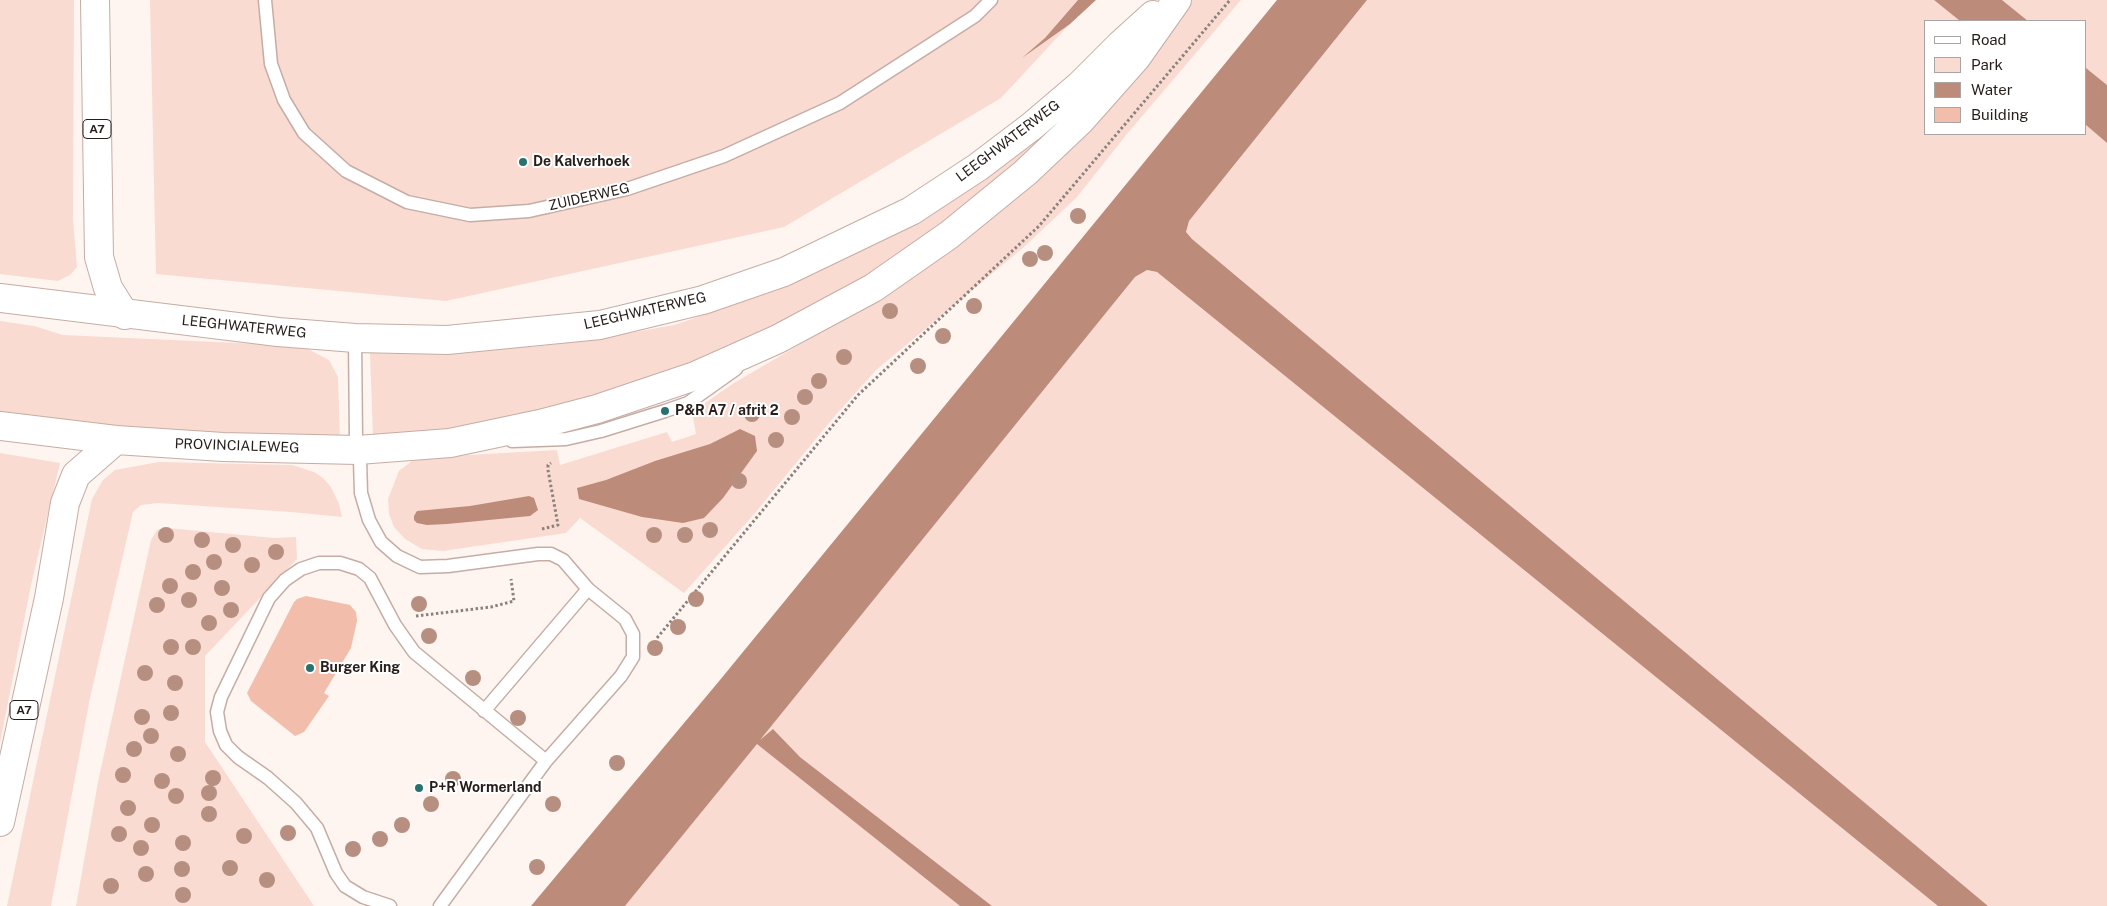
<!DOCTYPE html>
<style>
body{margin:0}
#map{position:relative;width:2107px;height:906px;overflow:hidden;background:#fef4f0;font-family:"Public Sans",sans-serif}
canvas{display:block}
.legend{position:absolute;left:1924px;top:20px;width:162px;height:115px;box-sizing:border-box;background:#fff;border:1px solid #a9a5a4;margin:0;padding:6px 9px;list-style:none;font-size:15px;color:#271e1b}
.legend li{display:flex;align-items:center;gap:10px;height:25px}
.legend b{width:25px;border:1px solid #a9a5a4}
</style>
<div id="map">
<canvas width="2107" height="906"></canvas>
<ul class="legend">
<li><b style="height:6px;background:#fff"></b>Road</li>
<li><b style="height:14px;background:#f9dbd1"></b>Park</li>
<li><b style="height:14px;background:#bd8b79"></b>Water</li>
<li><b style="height:14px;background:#f2bdaa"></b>Building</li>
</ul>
</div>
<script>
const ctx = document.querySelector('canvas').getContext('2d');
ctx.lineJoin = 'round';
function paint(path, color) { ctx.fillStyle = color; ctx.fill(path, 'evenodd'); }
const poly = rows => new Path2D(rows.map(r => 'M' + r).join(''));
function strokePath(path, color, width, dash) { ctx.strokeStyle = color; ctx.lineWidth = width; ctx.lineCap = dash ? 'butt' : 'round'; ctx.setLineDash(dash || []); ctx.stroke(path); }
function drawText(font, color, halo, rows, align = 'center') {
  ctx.font = font + ' "Public Sans",sans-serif'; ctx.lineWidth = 4; ctx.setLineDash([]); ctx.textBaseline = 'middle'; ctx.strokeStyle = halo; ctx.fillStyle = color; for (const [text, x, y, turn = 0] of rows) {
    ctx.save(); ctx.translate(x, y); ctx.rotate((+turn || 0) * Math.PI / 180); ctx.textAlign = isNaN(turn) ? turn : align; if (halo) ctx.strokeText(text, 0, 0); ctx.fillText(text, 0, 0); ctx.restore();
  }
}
paint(poly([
 [0,0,74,0,73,219,77,267,70,275,58,281,0,274],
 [150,0,1092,0,1001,98,784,227,446,301,156,274],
 [1190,0,1241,0,1127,134,1077,197,1024,247,876,370,833,418,755,513,684,593,580,518,566,533,443,551,422,549,405,539,394,527,389,514,388,499,399,471,412,461,434,457,557,450,560,465,667,432,672,442,696,434,692,412,734,383,895,289],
 [1367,0,1934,0,1960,21,1926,21,1926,134,2086,134,2086,125,2107,143,2107,906,1988,906,1192,239,1186,232,1189,221],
 [2002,0,2107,0,2107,85,2086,68,2086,21,2028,21],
 [1043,133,1047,137,1019,168,875,272,726,352,627,389,522,416,430,433,373,436,370,353,418,354,542,346,597,339,674,325,778,290,866,249,958,195],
 [1147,270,1157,272,1938,906,992,906,800,757,773,729,758,744,960,906,625,906,1135,277],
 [0,321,34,326,63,335,302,346,329,360,338,377,340,440,27,423,0,419],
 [0,453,60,463,31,585,0,743],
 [159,462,292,465,314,472,323,478,331,487,339,504,342,517,291,512,158,503,141,505,133,512,90,698,51,906,7,906,92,499,103,480,115,470],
 [167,528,274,538,296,537,297,559,205,656,205,742,314,906,76,906,98,782,151,540,157,530]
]), '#f9dbd1');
paint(poly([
 [1078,0,1096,0,1070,24,1022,58,1045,38],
 [1277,0,1367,0,1189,221,1186,232,1192,239,1988,906,1938,906,1157,272,1147,270,1135,277,760,740,773,729,800,757,992,906,960,906,757,744,625,906,531,906,720,680],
 [1934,0,2002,0,2028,21,1960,21],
 [2086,68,2107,85,2107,143,2086,125],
 [740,429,755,436,757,451,723,498,704,518,683,523,642,517,579,499,577,488,606,480,655,461,710,444],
 [529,496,534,498,538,510,530,516,447,524,427,525,417,523,414,520,414,516,417,511,470,506]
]), '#bd8b79');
paint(poly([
 [306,596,350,605,356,612,357,621,351,648,324,693,329,696,304,732,295,736,251,701,247,693,294,602,297,599]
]), '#f2bdaa');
const service = poly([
 [265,0,271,64,284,100,304,133,346,171,407,202,470,215,529,211,627,189,724,156,840,103,975,16,991,0],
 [355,338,356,441,360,459,361,493,369,520,381,542,397,556,420,567,448,566,538,554,551,554,563,560,588,589,625,619,633,634,633,657,621,676,546,761,440,906],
 [512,441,566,439,601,431,665,411,688,403,736,369],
 [484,711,588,589],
 [390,906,363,897,345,886,336,873,317,828,296,803,268,778,238,757,226,745,220,731,217,712,221,697,269,598,285,580,301,569,319,563,340,563,359,569,370,578,395,625,414,652,546,761]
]);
const secondary = poly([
 [0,298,278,332,355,338,447,340,600,325,703,300,784,272,911,211,978,167,1032,126,1079,86,1121,44,1153,15],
 [0,426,116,440,223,447,358,450,450,443,540,424,597,409,695,376,778,339,873,288,949,235,1025,173,1081,120,1136,58,1177,0]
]);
const motorway = poly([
 [95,0,99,257,108,288,125,315],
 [0,822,49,598,65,503,76,475,116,440]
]);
strokePath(service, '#c5ada5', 15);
strokePath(secondary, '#c5ada5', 30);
strokePath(motorway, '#c5ada5', 30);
strokePath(poly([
 [542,529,558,525,548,470,548,465,551,463],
 [416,616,491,607,514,601,511,579],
 [657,638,858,395,1039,226,1230,0]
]), '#8b827e', 3, [2.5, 2.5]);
strokePath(service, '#fff', 12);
strokePath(secondary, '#fff', 28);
strokePath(motorway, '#fff', 28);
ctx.fillStyle = '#b78f80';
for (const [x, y] of [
 [1078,216],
 [1045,253],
 [1030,259],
 [974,306],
 [890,311],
 [943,336],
 [844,357],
 [918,366],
 [819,381],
 [805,397],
 [752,414],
 [792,417],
 [776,440],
 [739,481],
 [710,530],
 [166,535],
 [654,535],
 [685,535],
 [202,540],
 [233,545],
 [276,552],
 [214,562],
 [252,565],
 [193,572],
 [170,586],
 [222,588],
 [696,599],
 [189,600],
 [419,604],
 [157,605],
 [231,610],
 [209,623],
 [678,627],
 [429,636],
 [171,647],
 [193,647],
 [655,648],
 [145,673],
 [473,678],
 [175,683],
 [171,713],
 [142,717],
 [518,718],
 [151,736],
 [134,749],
 [178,754],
 [617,763],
 [123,775],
 [213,778],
 [453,779],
 [162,781],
 [209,793],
 [176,796],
 [431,804],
 [553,804],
 [128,808],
 [209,814],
 [152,825],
 [402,825],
 [288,833],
 [119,834],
 [244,836],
 [380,839],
 [183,843],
 [141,848],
 [353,849],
 [537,867],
 [230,868],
 [182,869],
 [146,874],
 [267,880],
 [111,886],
 [183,895]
]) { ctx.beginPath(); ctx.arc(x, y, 8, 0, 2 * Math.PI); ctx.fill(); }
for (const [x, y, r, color] of [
 [523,162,5,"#28726e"],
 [665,411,5,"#28726e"],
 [310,668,5,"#28726e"],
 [419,788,5,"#28726e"]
]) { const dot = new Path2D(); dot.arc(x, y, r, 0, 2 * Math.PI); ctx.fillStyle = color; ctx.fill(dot); strokePath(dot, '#fff', 2); }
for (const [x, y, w] of [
 [97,129,28],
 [24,710,28]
]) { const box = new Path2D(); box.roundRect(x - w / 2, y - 9.5, w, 19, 4); ctx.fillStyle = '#fff'; ctx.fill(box); strokePath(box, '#271e1b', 1); }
drawText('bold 12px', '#271e1b', null, [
 ["A7",97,129],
 ["A7",24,710]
]);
drawText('14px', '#271e1b', '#fff', [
 ["LEEGHWATERWEG",1008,141,-37],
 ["ZUIDERWEG",589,197,-13],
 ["LEEGHWATERWEG",645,311,-13],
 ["LEEGHWATERWEG",244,327,6],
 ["PROVINCIALEWEG",237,446,2]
]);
drawText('bold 14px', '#271e1b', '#fff', [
 ["De Kalverhoek",533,162],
 ["P&R A7 / afrit 2",675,411],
 ["Burger King",320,668],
 ["P+R Wormerland",429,788]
], 'left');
</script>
